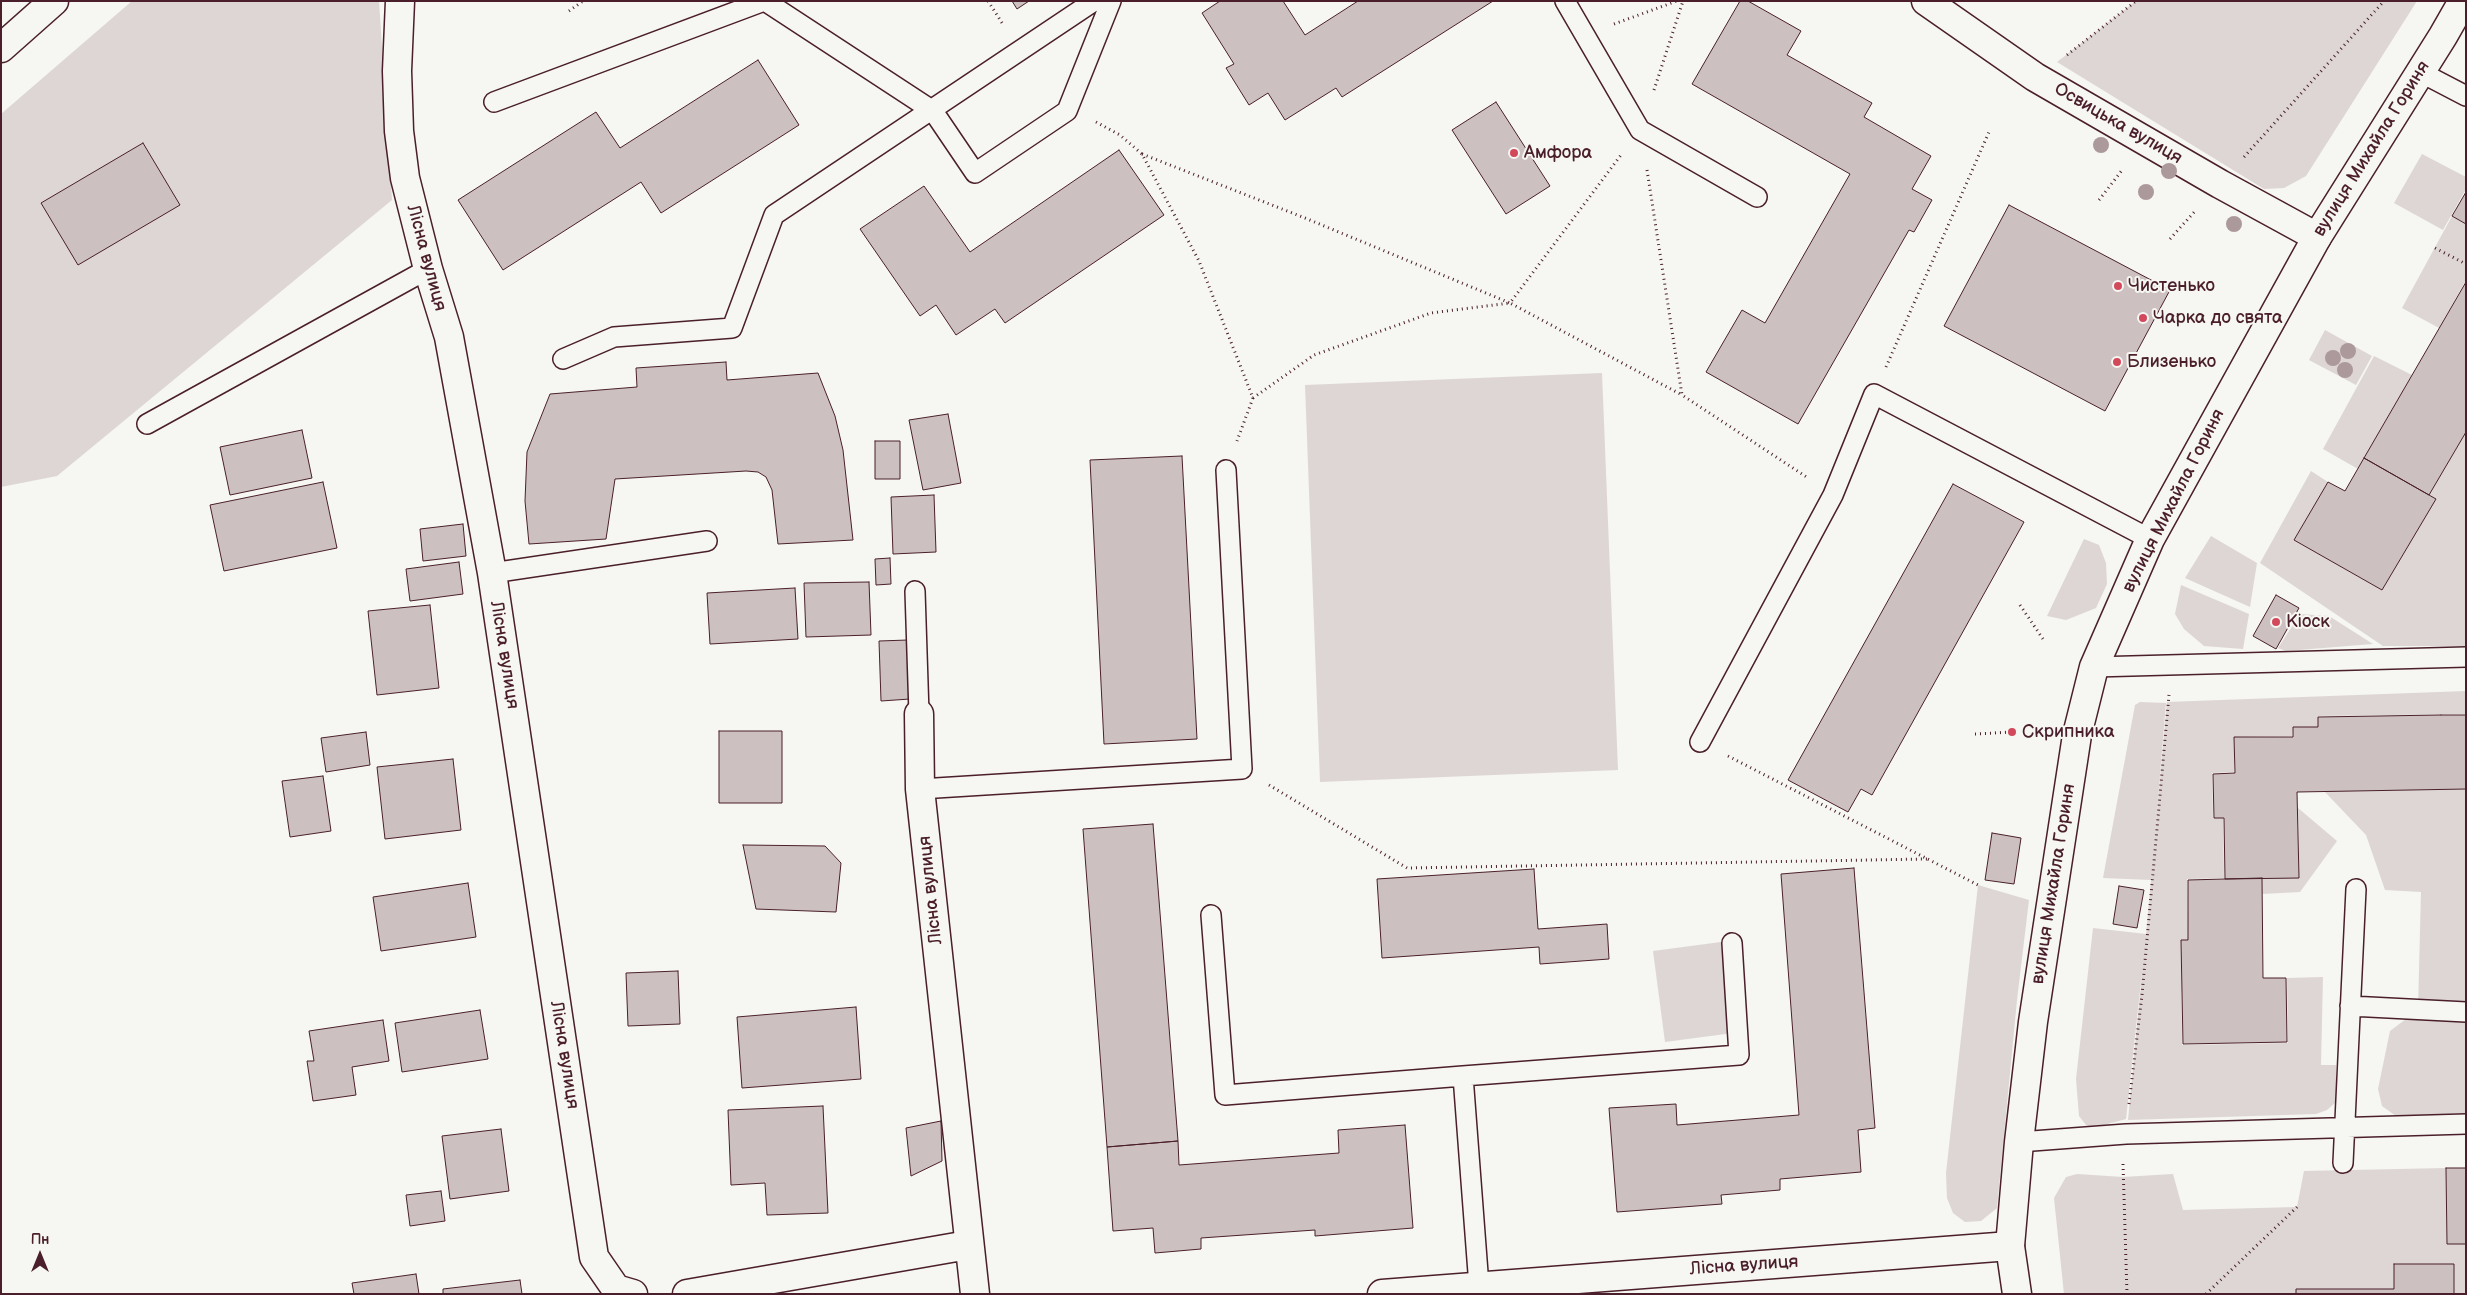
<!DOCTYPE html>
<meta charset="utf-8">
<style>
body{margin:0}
#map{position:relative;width:2467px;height:1295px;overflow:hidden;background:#f6f6f2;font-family:"Balsamiq Sans",sans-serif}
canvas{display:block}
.frame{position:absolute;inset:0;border:2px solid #4a1f2b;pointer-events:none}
.north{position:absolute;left:15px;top:1230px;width:50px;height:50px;-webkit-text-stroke:4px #f6f6f2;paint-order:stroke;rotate:0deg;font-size:14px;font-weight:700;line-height:20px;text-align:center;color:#4a1f2b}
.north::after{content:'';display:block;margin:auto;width:18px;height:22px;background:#4a1f2b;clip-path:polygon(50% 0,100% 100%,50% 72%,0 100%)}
</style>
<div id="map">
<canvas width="2467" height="1295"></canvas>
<div class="frame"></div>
<div class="north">Пн</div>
</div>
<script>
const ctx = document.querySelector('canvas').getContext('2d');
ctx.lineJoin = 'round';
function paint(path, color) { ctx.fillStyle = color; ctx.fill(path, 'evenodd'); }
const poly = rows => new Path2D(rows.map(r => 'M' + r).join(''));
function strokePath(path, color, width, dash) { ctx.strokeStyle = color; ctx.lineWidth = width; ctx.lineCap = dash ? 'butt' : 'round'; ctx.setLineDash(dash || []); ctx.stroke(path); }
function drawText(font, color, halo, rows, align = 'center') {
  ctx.font = font + ' "Balsamiq Sans",sans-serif'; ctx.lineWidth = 4; ctx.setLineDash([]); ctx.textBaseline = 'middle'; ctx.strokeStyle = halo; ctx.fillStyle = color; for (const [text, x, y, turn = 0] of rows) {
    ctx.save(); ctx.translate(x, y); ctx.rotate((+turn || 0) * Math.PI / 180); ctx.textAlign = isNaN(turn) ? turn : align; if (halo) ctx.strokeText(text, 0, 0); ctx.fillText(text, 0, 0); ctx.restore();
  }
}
paint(poly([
 [132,1,379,1,392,200,57,476,1,487,1,114],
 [2136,1,2417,1,2306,176,2284,188,2264,189,2057,62],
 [2422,154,2466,177,2466,189,2443,230,2394,203],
 [2452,216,2466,224,2466,280,2439,328,2402,308],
 [2325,330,2372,356,2356,385,2309,360],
 [2374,356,2412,375,2358,469,2323,449],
 [1602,373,1618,770,1320,782,1305,385],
 [2466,432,2466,646,2383,646,2260,563,2311,471,2328,482,2294,540,2382,590,2435,499,2429,495],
 [2211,536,2257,563,2250,607,2185,578],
 [2084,539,2099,545,2106,563,2107,584,2096,608,2066,620,2047,616],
 [2181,585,2249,614,2243,649,2204,646,2184,629,2175,614],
 [2300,614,2329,616,2373,644,2286,651,2278,648],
 [2466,691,2466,714,2318,716,2318,727,2293,727,2292,736,2234,737,2234,772,2212,773,2213,818,2223,818,2224,878,2187,879,2188,940,2181,940,2182,1045,2288,1043,2287,978,2323,977,2321,1065,2336,1065,2336,1102,2327,1110,2316,1114,2128,1120,2143,963,2126,1119,2093,1128,2086,1125,2079,1116,2076,1079,2093,928,2146,934,2151,880,2103,878,2135,705,2140,702,2166,703,2153,860,2167,702],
 [2466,789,2466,1113,2396,1116,2382,1106,2378,1089,2390,1031,2418,1010,2421,892,2385,890,2366,835,2324,791],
 [2298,808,2337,841,2300,892,2262,894,2262,878,2299,877],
 [1978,885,2029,900,2017,1000,1997,1208,1981,1221,1965,1222,1953,1213,1947,1198,1946,1173],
 [1721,942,1733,1033,1665,1042,1653,951],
 [2446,1168,2447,1244,2466,1244,2466,1294,2454,1294,2453,1264,2394,1264,2394,1289,2296,1289,2296,1294,2064,1294,2054,1198,2066,1177,2077,1174,2123,1177,2173,1174,2183,1210,2297,1207,2304,1171]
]), '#ddd6d5');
const building = poly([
 [1012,1,1029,1,1017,9,1012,1],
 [1220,1,1283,1,1305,35,1358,1,1493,1,1342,97,1336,88,1285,120,1268,93,1249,105,1226,68,1234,64,1202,13,1220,1],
 [1740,1,1748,1,1801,31,1787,55,1872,103,1864,117,1931,156,1912,189,1932,200,1914,232,1909,230,1798,424,1706,372,1742,310,1765,323,1850,174,1692,84,1740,1],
 [758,60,799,125,661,213,641,182,503,270,458,200,596,112,620,148,758,60],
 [1496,102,1550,186,1506,214,1452,130,1496,102],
 [143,143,180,205,78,265,41,203,143,143],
 [1119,150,1164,215,1005,323,995,309,956,335,936,305,920,316,860,229,924,186,970,252,1119,150],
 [2466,192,2466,224,2452,216,2466,192],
 [2009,205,2170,290,2105,411,1944,326,2009,205],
 [2466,282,2466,432,2429,495,2364,458,2466,282],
 [726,362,727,380,818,373,835,416,843,450,853,540,778,544,772,490,766,477,758,472,746,471,615,479,606,539,529,544,525,501,527,452,550,394,637,387,636,368,726,362],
 [948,414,961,483,923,490,909,420,948,414],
 [302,430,312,478,230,495,220,447,302,430],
 [875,441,900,441,900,479,875,479,875,441],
 [1182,456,1197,739,1104,744,1090,460,1182,456],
 [2364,458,2436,499,2382,590,2294,540,2328,482,2345,491,2364,458],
 [323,482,337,548,224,571,210,505,323,482],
 [1953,484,2024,522,1872,795,1861,789,1848,812,1788,780,1953,484],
 [934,495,936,552,893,554,891,497,934,495],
 [463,524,466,556,423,561,420,529,463,524],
 [890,558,891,584,876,585,875,559,890,558],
 [459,562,463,594,410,601,406,569,459,562],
 [869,582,871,635,806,637,804,583,869,582],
 [795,588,798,639,710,644,707,593,795,588],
 [2276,595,2299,608,2276,649,2253,636,2276,595],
 [430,605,439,688,377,695,368,611,430,605],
 [908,640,910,699,881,701,879,641,908,640],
 [2441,715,2466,715,2466,789,2297,792,2299,878,2225,879,2224,818,2214,818,2213,774,2235,773,2234,737,2293,737,2293,727,2318,727,2318,717,2441,715],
 [719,731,782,731,782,803,719,803,719,731],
 [366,732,370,765,326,772,321,738,366,732],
 [453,759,461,830,385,839,377,767,453,759],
 [323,776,331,831,290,837,282,781,323,776],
 [1153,824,1178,1141,1107,1147,1083,829,1153,824],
 [1992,833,2021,838,2014,884,1985,880,1992,833],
 [743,845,825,846,841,863,836,912,756,909,743,845],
 [1854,868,1875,1128,1858,1130,1861,1172,1780,1179,1780,1190,1721,1195,1722,1204,1617,1212,1609,1108,1676,1104,1677,1125,1799,1115,1781,874,1854,868],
 [1534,869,1538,929,1607,924,1609,959,1540,964,1539,947,1382,958,1377,879,1534,869],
 [2262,878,2263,978,2286,978,2287,1042,2183,1044,2181,940,2188,940,2188,880,2262,878],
 [468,883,476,937,381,951,373,897,468,883],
 [2119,886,2144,890,2137,928,2113,924,2119,886],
 [678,971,680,1024,628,1026,626,973,678,971],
 [856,1007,861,1079,742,1088,737,1017,856,1007],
 [480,1010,488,1059,402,1072,395,1023,480,1010],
 [383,1020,389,1061,352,1067,356,1095,313,1101,307,1061,314,1061,309,1031,383,1020],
 [823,1106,828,1213,767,1215,765,1183,731,1185,728,1110,823,1106],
 [941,1121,942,1161,911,1176,906,1128,941,1121],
 [1405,1125,1413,1228,1315,1236,1315,1230,1201,1238,1201,1249,1155,1253,1153,1228,1113,1231,1107,1147,1178,1141,1179,1165,1339,1153,1338,1130,1405,1125],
 [501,1129,509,1191,450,1199,442,1136,501,1129],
 [2446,1168,2466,1168,2466,1244,2447,1244,2446,1168],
 [441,1191,445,1221,410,1226,406,1195,441,1191],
 [2394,1264,2454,1264,2454,1294,2296,1294,2296,1289,2394,1289,2394,1264],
 [416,1274,419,1294,354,1294,352,1283,416,1274],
 [520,1280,522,1294,443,1294,443,1289,520,1280]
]);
paint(building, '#ccc1c0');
strokePath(building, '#4a1f2b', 1);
const lane = poly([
 [765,1,933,111,975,173,1067,111,1111,1],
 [1565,1,1640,130,1757,197],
 [2420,72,2466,96],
 [494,102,764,1],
 [563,359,614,337,732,328,774,215,1094,1],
 [147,424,428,269],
 [492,573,707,541],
 [915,591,919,714],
 [2094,667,2466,657],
 [1700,742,1833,495,1874,394,2150,539],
 [920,789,1242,769,1226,470],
 [1211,915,1225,1095,1463,1076,1479,1286],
 [2350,1006,2466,1012],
 [1463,1076,1739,1055,1732,943],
 [2019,1142,2126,1134,2466,1124],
 [2343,1163,2356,889]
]);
const street = poly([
 [400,1,397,71,399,131,405,178,428,269,449,337,492,573,594,1257,616,1289,633,1294],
 [1926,1,2035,77,2220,184,2317,237],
 [1,48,54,1],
 [919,714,920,789,975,1294],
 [687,1294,968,1245],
 [1382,1294,2010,1246]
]);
const secondary = poly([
 [2017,1294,2010,1246,2019,1142,2033,1022,2077,735,2094,667,2150,539,2317,237,2443,36,2463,1]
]);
strokePath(lane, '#4a1f2b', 22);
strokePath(street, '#4a1f2b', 31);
strokePath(secondary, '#4a1f2b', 31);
strokePath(poly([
 [988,1,1004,26],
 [569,11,583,1],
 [1614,24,1677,1],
 [2067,55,2136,1],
 [1654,90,1683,1],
 [1096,122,1120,135,1142,154,1199,261,1253,398,1237,441],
 [1142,154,1305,218,1510,303,1621,155],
 [2244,157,2384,1],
 [1647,170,1682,395,1808,478],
 [2099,200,2123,169],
 [2170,239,2196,210],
 [2435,248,2466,264],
 [1886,367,1989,132],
 [1253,398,1314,355,1431,313,1510,303,1682,395],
 [2020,605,2043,639],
 [1975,734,2012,732],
 [1728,756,1978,885],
 [1269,785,1407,868,1927,859],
 [2129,1104,2142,995,2169,695],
 [2123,1164,2127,1294],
 [2206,1294,2297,1207]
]), '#4a1f2b', 3, [1, 4]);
strokePath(lane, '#f6f6f2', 19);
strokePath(street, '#f6f6f2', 28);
strokePath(secondary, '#f6f6f2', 28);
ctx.fillStyle = '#ac999c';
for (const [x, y] of [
 [2101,145],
 [2169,171],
 [2146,192],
 [2234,224],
 [2348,351],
 [2333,358],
 [2345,370]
]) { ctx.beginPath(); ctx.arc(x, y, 8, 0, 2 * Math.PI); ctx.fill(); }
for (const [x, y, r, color] of [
 [1514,153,5,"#d1495b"],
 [2118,286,5,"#d1495b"],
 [2143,318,5,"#d1495b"],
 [2117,362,5,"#d1495b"],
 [2276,622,5,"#d1495b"],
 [2012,732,5,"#d1495b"]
]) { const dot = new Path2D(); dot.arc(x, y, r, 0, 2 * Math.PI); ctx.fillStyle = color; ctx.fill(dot); strokePath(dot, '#f6f6f2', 2); }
drawText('18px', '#4a1f2b', '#f6f6f2', [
 ["Освицька вулиця",2118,124,30],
 ["вулиця Михайла Гориня",2372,149,-58],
 ["Лісна вулиця",426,258,75],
 ["вулиця Михайла Гориня",2174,501,-63],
 ["Лісна вулиця",504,655,81],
 ["вулиця Михайла Гориня",2054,884,-81],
 ["Лісна вулиця",931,890,-96],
 ["Лісна вулиця",564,1055,81],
 ["Лісна вулиця",1744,1266,-4]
]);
drawText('18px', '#4a1f2b', '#f6f6f2', [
 ["Амфора",1524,153],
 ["Чистенько",2128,286],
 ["Чарка до свята",2153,318],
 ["Близенько",2127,362],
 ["Кіоск",2286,622],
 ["Скрипника",2022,732]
], 'left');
</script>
